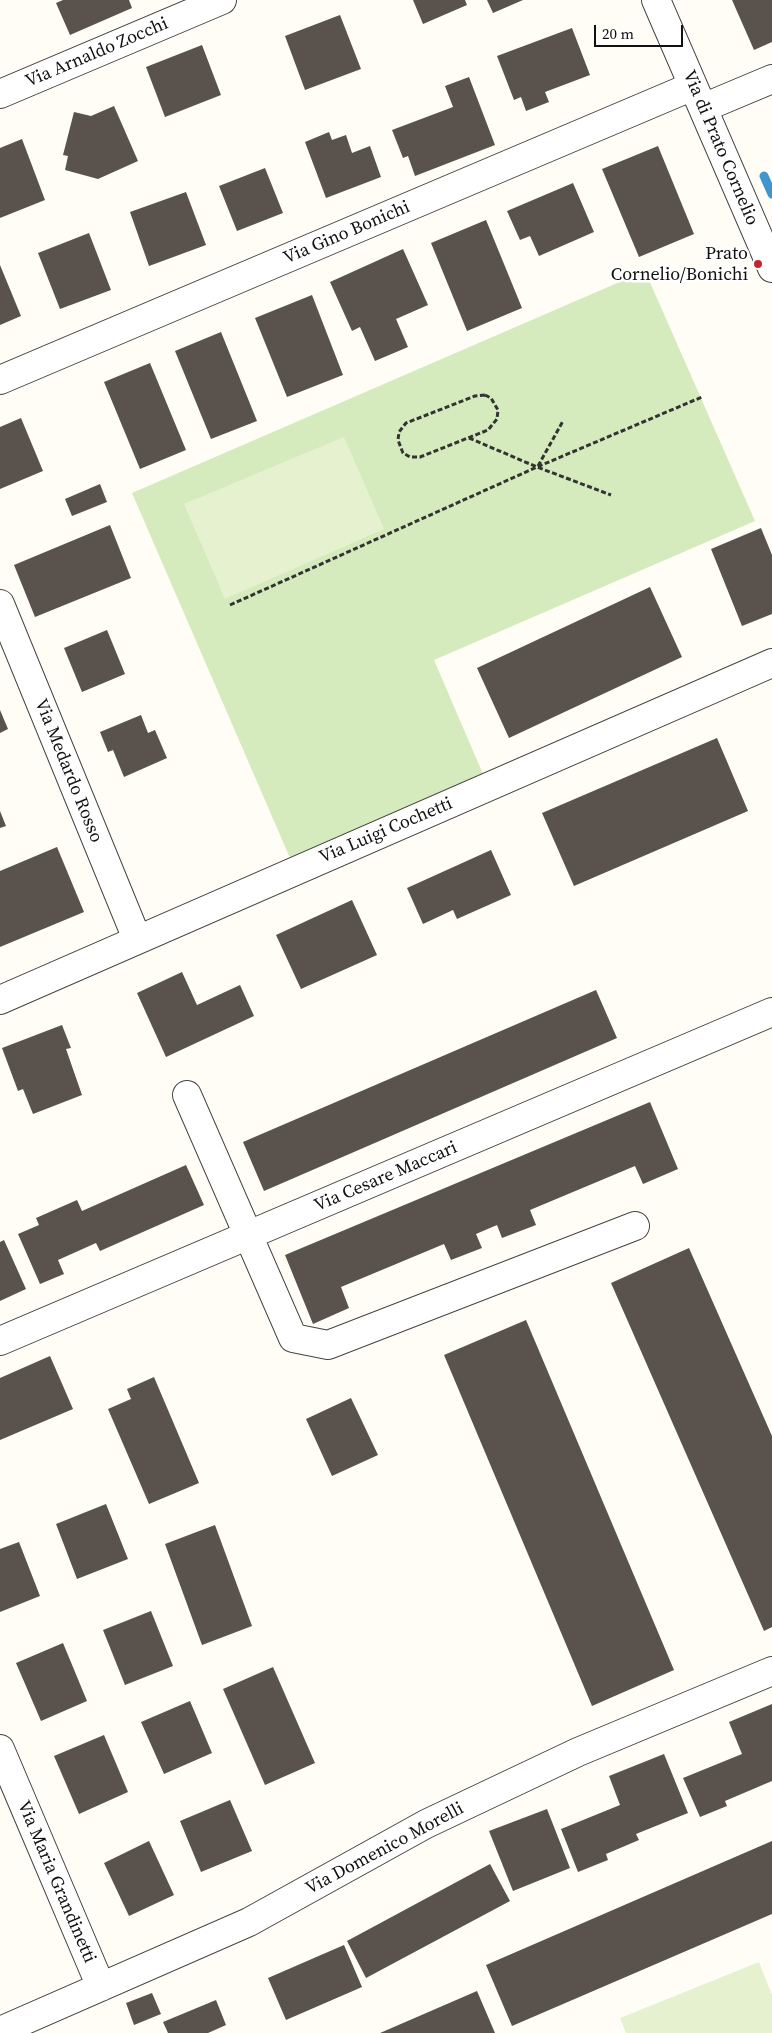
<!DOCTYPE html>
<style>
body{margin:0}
#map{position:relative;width:772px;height:2033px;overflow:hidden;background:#fffdf5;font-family:"Source Serif 4",serif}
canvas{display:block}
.scale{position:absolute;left:594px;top:25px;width:89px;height:22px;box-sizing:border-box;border:2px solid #111;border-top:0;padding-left:6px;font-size:15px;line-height:18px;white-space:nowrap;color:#111;-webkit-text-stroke:4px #fff;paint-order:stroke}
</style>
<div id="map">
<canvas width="772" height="2033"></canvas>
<div class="scale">20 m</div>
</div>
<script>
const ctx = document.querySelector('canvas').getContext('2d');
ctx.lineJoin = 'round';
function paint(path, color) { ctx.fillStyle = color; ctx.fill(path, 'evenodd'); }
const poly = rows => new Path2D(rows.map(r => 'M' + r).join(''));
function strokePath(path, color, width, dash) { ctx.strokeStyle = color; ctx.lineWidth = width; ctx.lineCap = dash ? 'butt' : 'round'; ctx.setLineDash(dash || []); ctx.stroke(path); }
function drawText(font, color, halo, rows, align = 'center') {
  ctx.font = font + ' "Source Serif 4",serif'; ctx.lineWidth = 5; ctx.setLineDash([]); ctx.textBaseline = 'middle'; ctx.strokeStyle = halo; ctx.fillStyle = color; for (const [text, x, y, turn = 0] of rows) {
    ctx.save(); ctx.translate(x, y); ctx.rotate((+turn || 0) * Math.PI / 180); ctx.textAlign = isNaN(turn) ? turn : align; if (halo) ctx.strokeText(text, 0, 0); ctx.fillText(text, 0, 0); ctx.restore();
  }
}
paint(poly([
 [645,271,755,521,434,660,483,774,290,858,132,493]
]), '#d5ebbd');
paint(poly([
 [344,437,384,529,225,599,184,504],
 [759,1962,772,1995,772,2033,626,2033,620,2018]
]), '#e6f2cf');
strokePath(poly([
 [764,176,772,194]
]), '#3f96cf', 9);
paint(poly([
 [63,0,129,0,132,8,70,35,56,3],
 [413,0,465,0,467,5,423,24],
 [487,0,523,0,493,13],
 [732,0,772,0,772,42,754,50],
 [340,15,361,69,305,90,285,36],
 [572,28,590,75,545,92,549,102,526,111,521,97,514,100,497,56],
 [202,45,221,95,165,117,146,67],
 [469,77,495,145,415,176,408,156,403,158,392,130,453,107,445,86],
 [114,106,138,161,98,179,65,170,68,156,63,155,74,112,91,116],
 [329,132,332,140,346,135,352,153,370,146,381,177,326,198,305,142],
 [22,139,45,200,0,218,0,148],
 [658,146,694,234,639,257,602,169],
 [265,168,283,213,237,231,219,186],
 [573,183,594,232,539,256,530,236,520,240,507,211],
 [186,192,206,245,149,266,130,212],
 [486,220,522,308,467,331,431,243],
 [89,233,111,290,60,309,38,253],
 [403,249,428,305,396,319,408,347,375,361,360,327,352,331,330,282],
 [0,265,21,316,0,325],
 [312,295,343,375,287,397,255,318],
 [221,332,257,421,211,439,175,351],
 [150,363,186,450,140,469,104,382],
 [21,418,43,471,0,489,0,427],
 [100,484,107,502,72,516,65,499],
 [110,525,131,578,35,617,14,565],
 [761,528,772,555,772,614,742,626,711,549],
 [650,587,682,657,509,738,477,668],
 [107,630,125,674,82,692,64,648],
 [0,710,8,729,0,733],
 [141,715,148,733,155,730,167,758,124,777,113,750,108,752,100,732],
 [717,738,748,811,574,886,542,813],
 [0,811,6,826,0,828],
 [57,847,84,912,0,947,0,871],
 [491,850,511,895,457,919,453,910,423,924,407,888],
 [352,900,377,955,301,989,276,935],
 [182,972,197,1005,240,985,254,1016,166,1057,137,993],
 [596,990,617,1038,264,1191,243,1142],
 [62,1025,71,1048,66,1049,82,1095,33,1114,23,1089,18,1091,2,1048],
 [650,1102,678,1169,643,1184,635,1166,530,1210,536,1225,502,1238,497,1225,476,1234,482,1248,451,1260,444,1244,341,1287,349,1308,313,1324,285,1255],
 [186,1165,204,1205,100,1251,96,1243,58,1260,64,1274,40,1284,18,1234,39,1225,36,1218,77,1200,82,1211],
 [4,1240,26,1289,0,1301,0,1242],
 [689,1248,772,1436,772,1627,764,1631,611,1283],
 [526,1320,674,1670,592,1706,444,1355],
 [50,1356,73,1409,0,1440,0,1378],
 [154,1377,199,1483,149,1504,108,1409,131,1399,127,1389],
 [351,1398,378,1455,332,1476,306,1419],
 [106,1504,128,1559,77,1579,56,1524],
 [215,1525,252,1626,202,1645,165,1544],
 [19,1542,40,1596,0,1612,0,1549],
 [151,1611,173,1666,125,1685,103,1630],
 [63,1643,87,1701,41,1721,16,1663],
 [273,1667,315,1763,265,1785,223,1689],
 [190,1701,212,1753,164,1774,141,1722],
 [772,1704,772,1781,725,1801,727,1806,700,1817,683,1778,742,1754,729,1722],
 [104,1735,128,1792,79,1814,54,1756],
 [664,1754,688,1813,636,1834,639,1840,606,1854,608,1860,578,1872,561,1829,620,1805,609,1776],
 [230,1800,252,1851,201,1872,180,1821],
 [547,1809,570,1868,513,1891,489,1831],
 [149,1841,174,1895,129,1916,104,1863],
 [772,1841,772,1914,512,2026,486,1965],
 [490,1864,510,1901,366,1978,347,1941],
 [344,1945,362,1987,286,2020,268,1978],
 [477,1991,495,2033,380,2033],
 [152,1993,161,2014,134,2025,126,2003],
 [216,2000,226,2025,208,2033,168,2033,163,2022]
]), '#5a524d');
const minor = poly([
 [656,0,772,268],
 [0,94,222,0],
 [703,108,772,79],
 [0,380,693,86],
 [0,604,137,939],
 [0,1000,772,663],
 [187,1095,293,1338,328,1345,635,1226],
 [0,1341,772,1012],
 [0,1749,101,1987],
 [0,2031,249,1922,426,1824,578,1752,772,1671]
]);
strokePath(minor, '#444', 30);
strokePath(poly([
 [485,395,491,398,498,410,497,419,488,430,420,457,410,457,403,453,398,440,399,432,406,423,475,396,485,395],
 [469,438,537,467,611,495],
 [538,466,563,421],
 [230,605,537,467,702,397]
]), '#333', 3, [5, 2.5]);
strokePath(minor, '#fff', 28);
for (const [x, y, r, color] of [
 [758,264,5,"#c4262e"]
]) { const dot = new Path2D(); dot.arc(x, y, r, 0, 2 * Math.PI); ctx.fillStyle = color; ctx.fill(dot); strokePath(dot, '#fff', 2); }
drawText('18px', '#111', '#fff', [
 ["Via Arnaldo Zocchi",97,53,-23],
 ["Via di Prato Cornelio",720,148,67],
 ["Via Gino Bonichi",347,233,-23],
 ["Via Medardo Rosso",68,771,68],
 ["Via Luigi Cochetti",386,831,-23],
 ["Via Cesare Maccari",386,1177,-23],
 ["Via Domenico Morelli",385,1849,-28],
 ["Via Maria Grandinetti",56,1882,67]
]);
drawText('18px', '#111', '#fff', [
 ["Prato",748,254],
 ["Cornelio/Bonichi",748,275]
], 'right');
</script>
